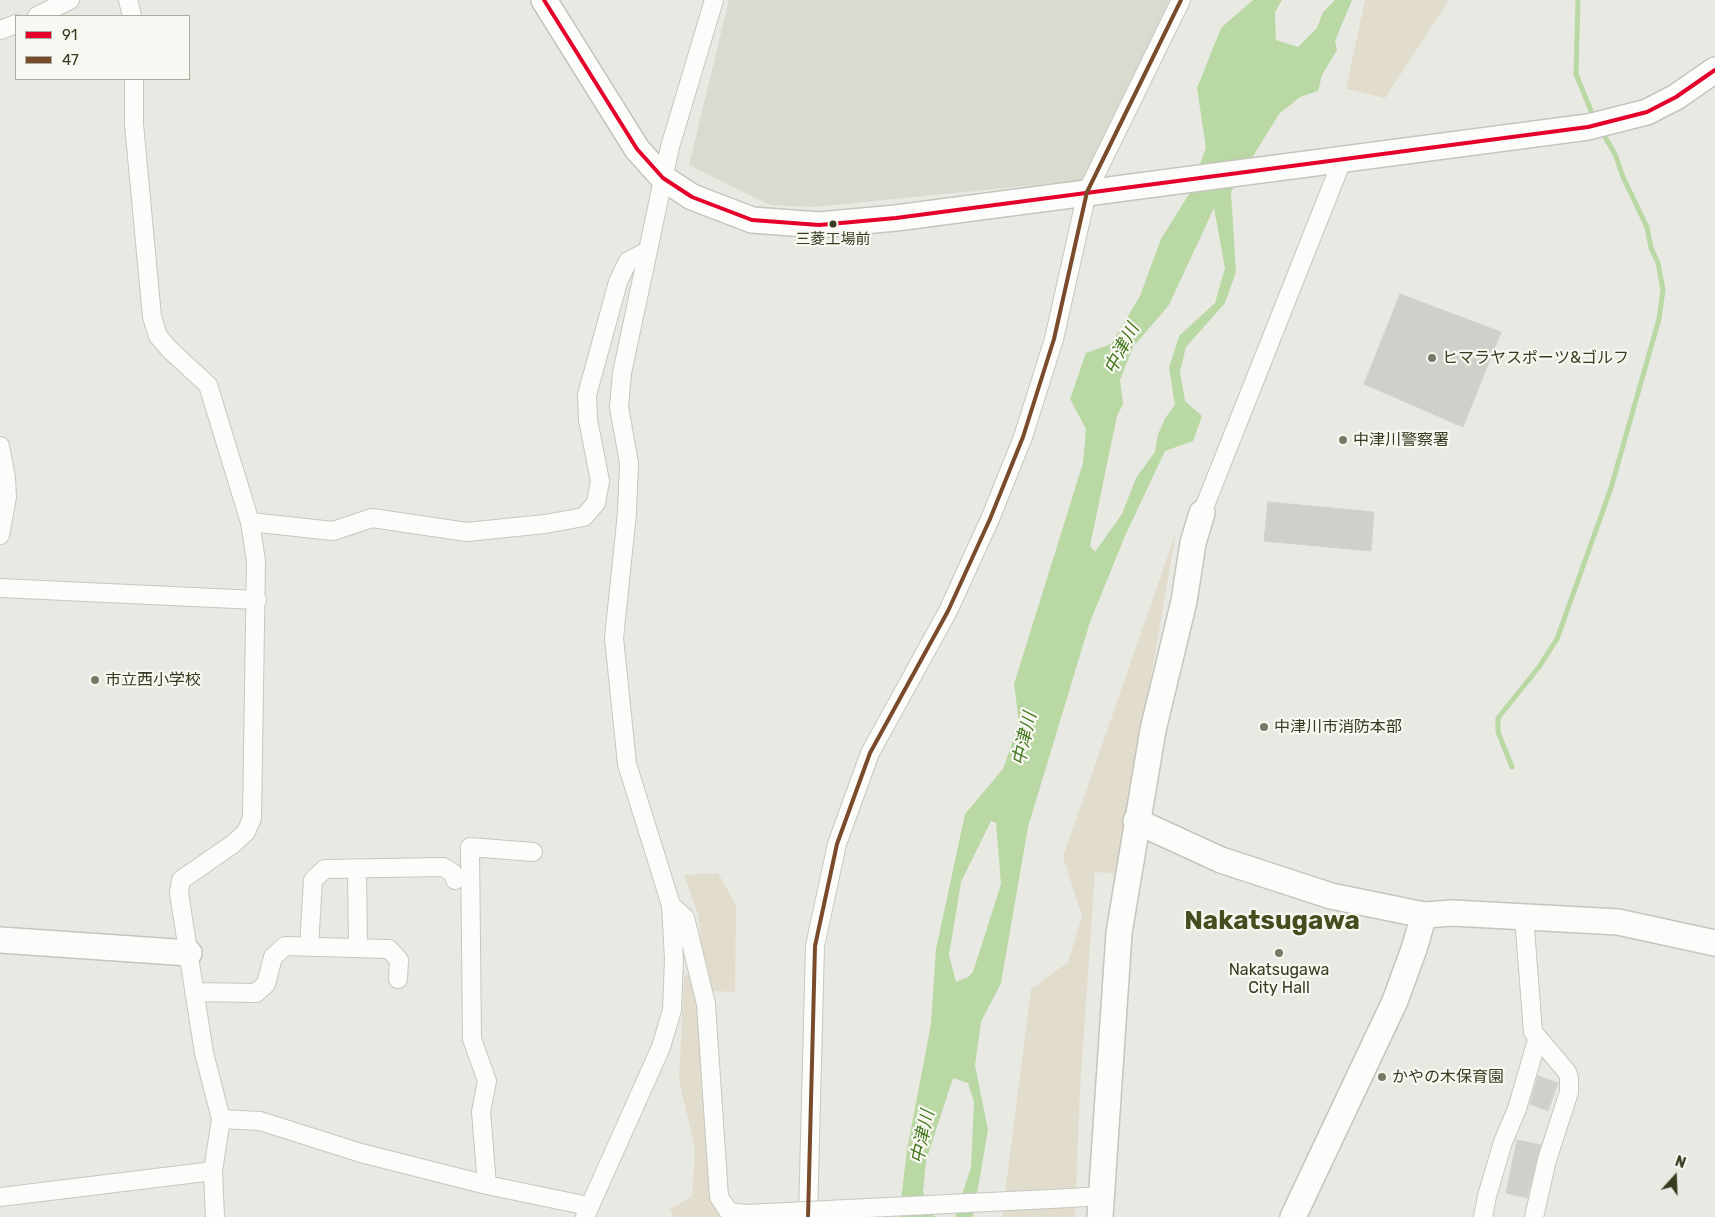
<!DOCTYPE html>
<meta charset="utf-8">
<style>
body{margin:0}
#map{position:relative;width:1715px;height:1217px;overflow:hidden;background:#e9e9e3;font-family:Rubik,sans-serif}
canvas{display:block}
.legend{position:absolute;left:15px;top:15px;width:175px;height:65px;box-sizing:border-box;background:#f8f7f1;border:1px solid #abac9e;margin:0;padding:6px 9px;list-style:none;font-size:15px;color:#373c21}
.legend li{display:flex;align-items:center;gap:10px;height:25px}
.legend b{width:25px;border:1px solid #abac9e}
.north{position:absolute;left:1650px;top:1152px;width:50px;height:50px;-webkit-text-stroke:4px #f8f7f1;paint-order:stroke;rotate:20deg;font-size:14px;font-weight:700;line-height:20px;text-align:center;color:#373c21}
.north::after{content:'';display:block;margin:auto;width:18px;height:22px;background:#373c21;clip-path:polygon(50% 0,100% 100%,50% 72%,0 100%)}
</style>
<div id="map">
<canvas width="1715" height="1217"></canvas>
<ul class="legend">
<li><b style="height:6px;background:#e4002b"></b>91</li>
<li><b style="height:6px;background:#7a4b2a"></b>47</li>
</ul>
<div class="north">N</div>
</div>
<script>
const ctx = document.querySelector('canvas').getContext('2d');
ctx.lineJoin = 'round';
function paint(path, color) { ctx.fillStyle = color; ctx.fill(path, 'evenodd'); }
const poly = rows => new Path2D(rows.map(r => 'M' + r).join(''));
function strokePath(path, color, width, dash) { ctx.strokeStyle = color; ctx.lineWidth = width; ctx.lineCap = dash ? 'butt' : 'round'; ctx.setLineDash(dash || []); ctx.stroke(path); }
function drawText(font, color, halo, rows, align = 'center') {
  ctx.font = font + ' Rubik,"Noto Sans JP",sans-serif'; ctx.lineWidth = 4.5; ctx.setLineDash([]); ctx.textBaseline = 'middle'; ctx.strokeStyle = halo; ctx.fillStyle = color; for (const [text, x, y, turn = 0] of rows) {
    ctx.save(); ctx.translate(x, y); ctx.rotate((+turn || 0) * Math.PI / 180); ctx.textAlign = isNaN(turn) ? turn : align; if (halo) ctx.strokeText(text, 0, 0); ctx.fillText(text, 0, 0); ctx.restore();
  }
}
paint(poly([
 [729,0,1176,0,1086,180,814,207,770,205,689,165]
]), '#dadad1');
paint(poly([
 [1365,0,1449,0,1385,98,1346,89],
 [1176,532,1117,874,1095,872,1080,1090,1075,1217,1002,1217,1031,989,1068,962,1082,916,1063,857],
 [718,873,736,905,735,992,712,991,716,1201,721,1217,675,1217,669,1210,692,1196,695,1149,679,1080,684,977,703,965,698,914,684,875]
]), '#e2dccc');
paint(poly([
 [1253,0,1282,0,1275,12,1276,40,1298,47,1317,28,1323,12,1335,0,1352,0,1335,41,1337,50,1322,75,1318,91,1300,97,1279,114,1231,192,1236,272,1225,303,1186,347,1180,371,1185,401,1202,416,1193,441,1165,451,1125,536,1090,622,1028,827,1001,983,981,1022,975,1065,988,1130,973,1217,955,1217,971,1167,974,1102,968,1083,953,1078,926,1161,923,1192,933,1215,936,1217,899,1217,907,1150,931,1024,936,949,965,814,1003,769,1019,723,1014,684,1083,463,1086,429,1070,399,1086,353,1111,344,1140,296,1161,239,1189,194,1206,148,1197,88,1221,28],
 [1214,208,1225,268,1215,303,1179,336,1169,368,1175,405,1166,417,1158,434,1155,452,1136,478,1122,514,1095,552,1090,546,1117,416,1123,404,1120,380,1133,347,1169,305],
 [991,821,996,823,1001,884,973,972,968,977,956,982,949,955,961,882]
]), '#bad8a4');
strokePath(poly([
 [1578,0,1576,74,1594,118],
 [1512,767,1498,732,1498,718,1539,667,1557,639,1611,488,1659,319,1663,290,1658,263,1651,248,1647,227,1623,177,1615,154,1602,132]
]), '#bad8a4', 5);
const building = poly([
 [1400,294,1501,332,1463,427,1364,384,1400,294],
 [1268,502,1374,512,1371,551,1264,541,1268,502],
 [1538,1076,1558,1083,1548,1111,1530,1104,1538,1076],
 [1517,1140,1541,1145,1527,1198,1506,1193,1517,1140]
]);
paint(building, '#d0d0ca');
strokePath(building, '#d2d2cc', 1);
const street = poly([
 [128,0,132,16],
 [37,16,70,0],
 [0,30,16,24],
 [134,79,134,124,152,317,158,336,170,350,208,385,250,522,256,561,252,818,246,832,233,844,181,880,179,893,204,1053,221,1119,213,1171,215,1217],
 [0,446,6,478,7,497,0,535],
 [1202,513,1343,158],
 [250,522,333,531,372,518,467,532,545,524,584,517,596,503,600,481,588,420,587,395,618,282,628,261,648,251],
 [0,588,257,600],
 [357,868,358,948],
 [671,905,685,918,706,1004,719,1197,729,1212,746,1214],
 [1525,929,1533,1032,1567,1072,1569,1078,1569,1092,1547,1160,1534,1217],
 [309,947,313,880,325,869,443,867,453,873,455,880],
 [194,992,256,993,266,984,273,957,285,946,389,949,399,960,398,979],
 [221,1119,260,1121,361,1153,487,1185,588,1206],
 [487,1185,481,1112,487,1081,472,1039,470,847,533,852],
 [0,1197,213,1171],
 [1070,1198,1101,1196],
 [585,1217,661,1047,672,1010,674,959,671,905,627,764,614,638,627,513,629,463,619,407,622,373,670,147,714,0],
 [808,1217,815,946,837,844,870,753,948,611,990,519,1023,437,1054,339,1087,192,1181,0],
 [1483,1217,1487,1196,1503,1142,1517,1109,1537,1040]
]);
const secondary = poly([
 [544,0,637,149,663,178,692,197,752,220,819,225,896,218,1588,127,1647,112,1676,97,1715,70],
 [1136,821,1221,860,1331,896,1424,915,1453,913,1618,922,1715,943],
 [0,940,189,953],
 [1100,1217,1119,933,1153,730,1184,601,1193,543,1202,513],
 [1293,1217,1395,1001,1414,949,1424,915]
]);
strokePath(street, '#c6c7c1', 20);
strokePath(secondary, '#c4c5bd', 28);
strokePath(street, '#fcfcfb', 18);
strokePath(secondary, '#fcfcfb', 25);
const streetBridge = poly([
 [746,1214,1070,1198]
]);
strokePath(streetBridge, '#c6c7c1', 20, []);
strokePath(streetBridge, '#fcfcfb', 18);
strokePath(poly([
 [544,0,637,149,663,178,692,197,752,220,819,225,896,218,1588,127,1647,112,1676,97,1715,70]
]), '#e4002b', 4);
strokePath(poly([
 [808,1217,815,946,837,844,870,753,948,611,990,519,1023,437,1054,339,1087,192,1181,0]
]), '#7a4b2a', 4);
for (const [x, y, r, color] of [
 [833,224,4.5,"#373c21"],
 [1432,358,5,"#757965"],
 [1343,440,5,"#757965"],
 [95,680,5,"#757965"],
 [1264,727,5,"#757965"],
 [1279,953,5,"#757965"],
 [1382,1077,5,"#757965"]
]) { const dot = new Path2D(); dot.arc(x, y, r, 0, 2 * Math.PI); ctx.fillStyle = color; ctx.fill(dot); strokePath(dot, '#f8f7f1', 2); }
drawText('15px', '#373c21', '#f8f7f1', [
 ["三菱工場前",833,240]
]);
drawText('16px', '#373c21', '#f8f7f1', [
 ["ヒマラヤスポーツ&ゴルフ",1442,358],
 ["中津川警察署",1353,440],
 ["市立西小学校",105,680],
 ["中津川市消防本部",1274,727],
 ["Nakatsugawa",1279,970,"center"],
 ["City Hall",1279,988,"center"],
 ["かやの木保育園",1392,1077]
], 'left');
drawText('italic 18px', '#40771c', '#f8f7f1', [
 ["中津川",1122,349,-62],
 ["中津川",1025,739,-77],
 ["中津川",923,1137,-78]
]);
drawText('bold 26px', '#444d1d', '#f8f7f1', [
 ["Nakatsugawa",1272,921]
]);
</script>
